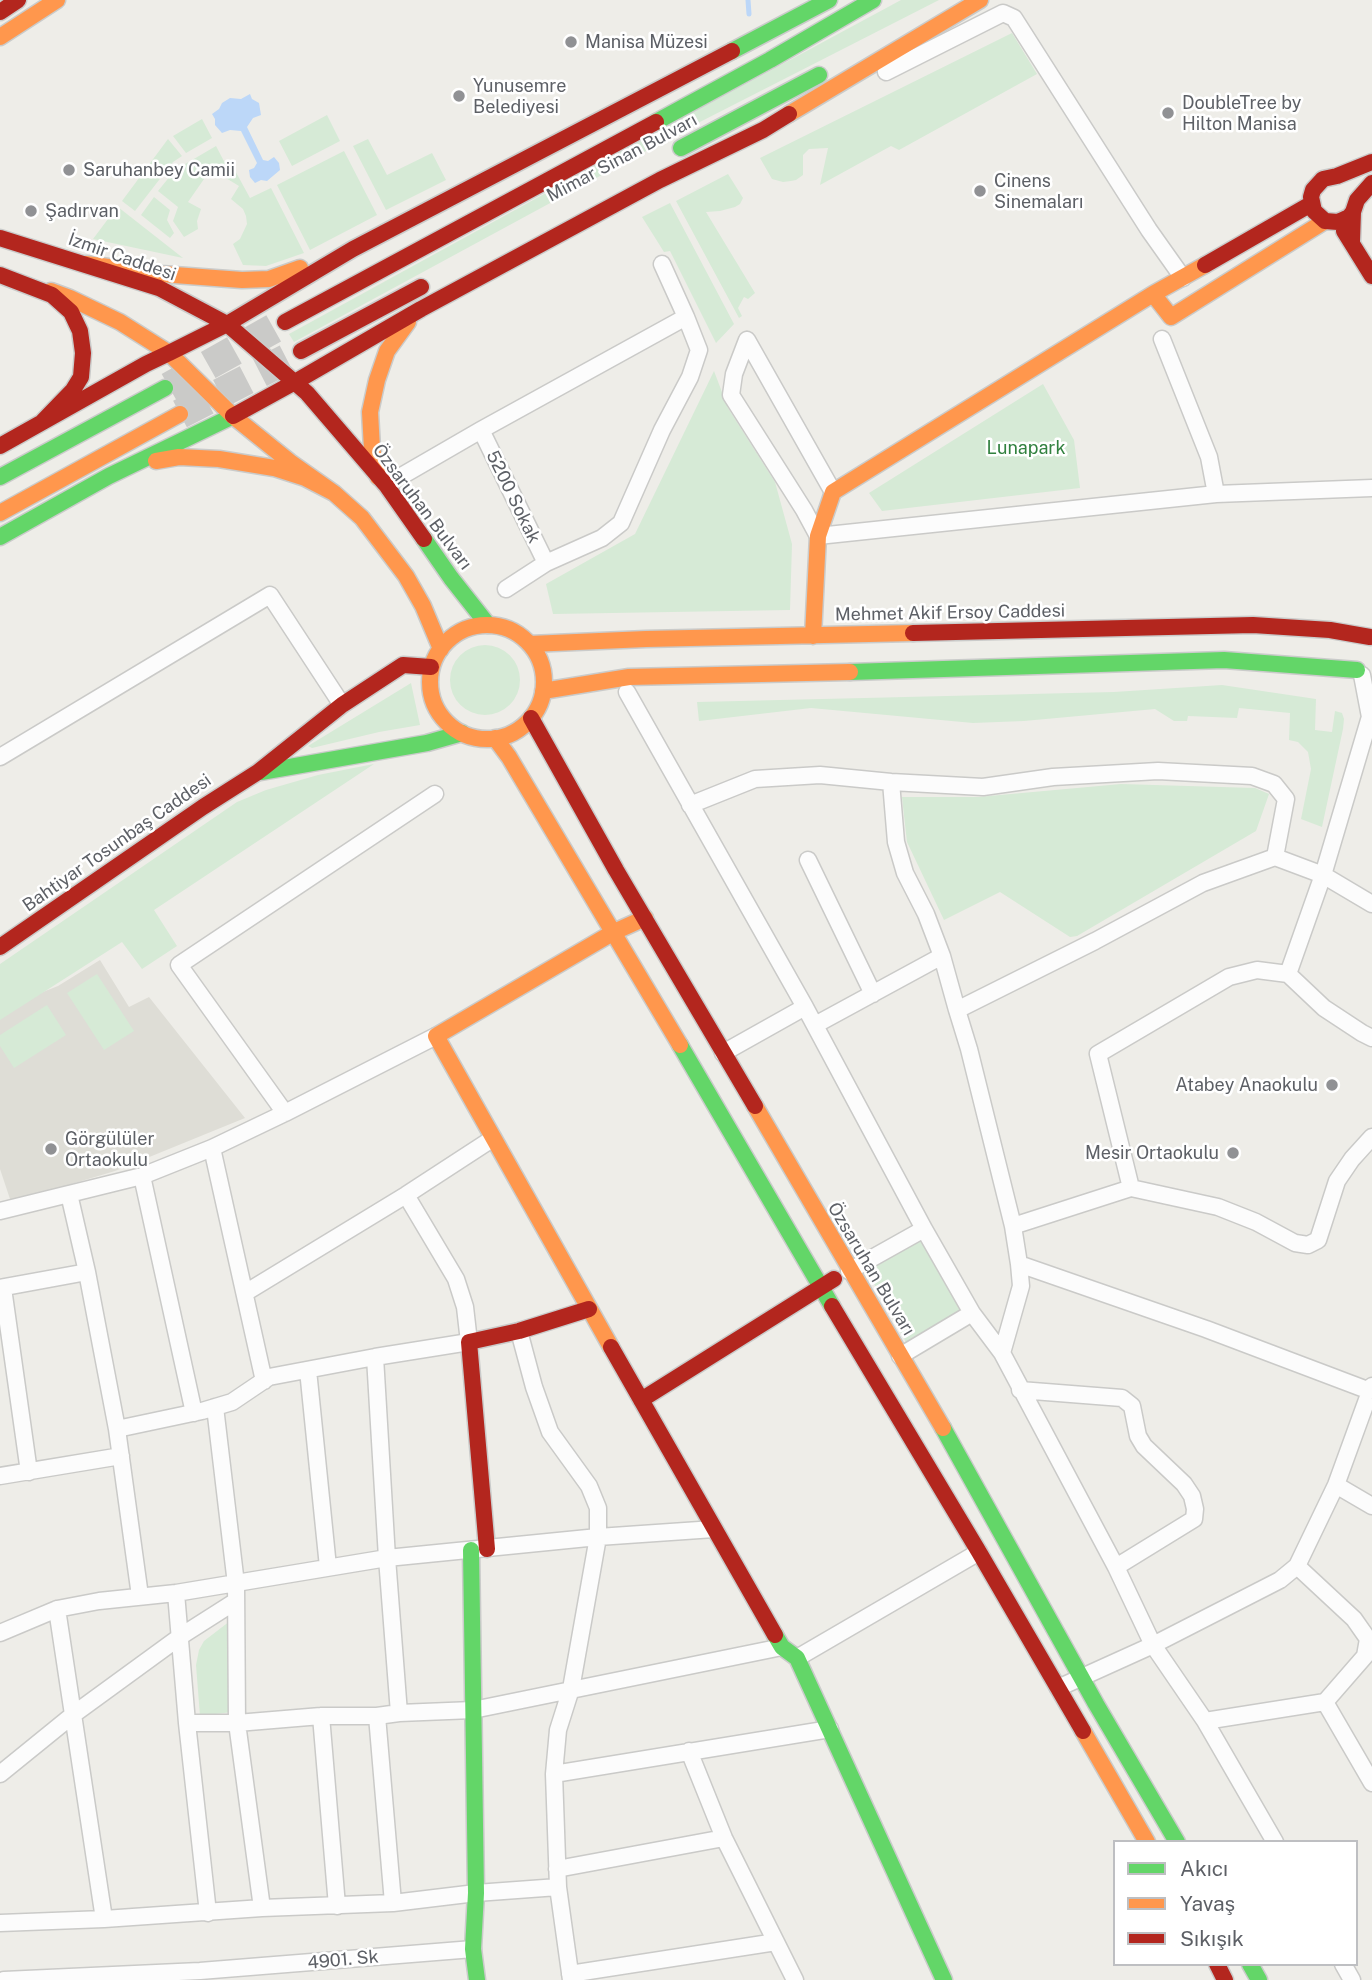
<!DOCTYPE html>
<meta charset="utf-8">
<style>
body{margin:0}
#map{position:relative;width:1372px;height:1980px;overflow:hidden;background:#eeede8;font-family:"Public Sans",sans-serif}
canvas{display:block}
.legend{position:absolute;left:1113px;top:1840px;width:245px;height:126px;box-sizing:border-box;background:#fff;border:2px solid #bebfc2;margin:0;padding:9px 12px;list-style:none;font-size:21px;color:#5d6066}
.legend li{display:flex;align-items:center;gap:14px;height:35px}
.legend b{width:35px;border:2px solid #bebfc2}
</style>
<div id="map">
<canvas width="1372" height="1980"></canvas>
<ul class="legend">
<li><b style="height:9px;background:#63d668"></b>Akıcı</li>
<li><b style="height:9px;background:#ff974d"></b>Yavaş</li>
<li><b style="height:9px;background:#b3261e"></b>Sıkışık</li>
</ul>
</div>
<script>
const ctx = document.querySelector('canvas').getContext('2d');
ctx.lineJoin = 'round';
function paint(path, color) { ctx.fillStyle = color; ctx.fill(path, 'evenodd'); }
const poly = rows => new Path2D(rows.map(r => 'M' + r).join(''));
function strokePath(path, color, width, dash) { ctx.strokeStyle = color; ctx.lineWidth = width; ctx.lineCap = dash ? 'butt' : 'round'; ctx.setLineDash(dash || []); ctx.stroke(path); }
function drawText(font, color, halo, rows, align = 'center') {
  ctx.font = font + ' "Public Sans",sans-serif'; ctx.lineWidth = 5; ctx.setLineDash([]); ctx.textBaseline = 'middle'; ctx.strokeStyle = halo; ctx.fillStyle = color; for (const [text, x, y, turn = 0] of rows) {
    ctx.save(); ctx.translate(x, y); ctx.rotate((+turn || 0) * Math.PI / 180); ctx.textAlign = isNaN(turn) ? turn : align; if (halo) ctx.strokeText(text, 0, 0); ctx.fillText(text, 0, 0); ctx.restore();
  }
}
paint(poly([
 [100,960,129,1007,149,997,245,1118,115,1171,11,1202,0,1169,0,1009,58,986]
]), '#deddd6');
paint(poly([
 [901,0,939,0,694,125,294,342,289,334,688,115],
 [1012,33,1037,74,899,150,891,146,820,185,828,148,809,149,803,155,803,175,796,180,791,181,783,182,772,179,760,158],
 [327,115,340,141,292,166,279,141],
 [202,119,212,138,186,153,173,136],
 [168,139,182,156,173,162,135,211,122,201],
 [368,139,387,175,432,153,446,180,386,210,353,146],
 [216,146,227,167,232,165,250,198,271,188,304,253,266,266,243,265,233,244,240,239,247,224,246,216,243,209,231,199,239,186,211,169,188,202,201,209,197,221,198,229,184,237,173,221,178,207,158,191,175,170],
 [344,151,377,215,310,250,277,185],
 [728,174,743,198,740,204,735,207,720,211,706,212,755,293,748,299,744,297,738,308,742,316,739,318,676,201],
 [154,197,170,210,167,220,174,233,170,238,141,215],
 [670,203,734,324,716,343,670,251,664,252,642,217],
 [117,207,118,207,183,258,93,239],
 [714,371,728,408,775,482,792,544,790,610,553,614,546,584,635,534],
 [1043,384,1074,440,1080,488,882,511,869,493],
 '450 680a35 35 0 1 1 70 0a35 35 0 1 1-70 0Z',
 [411,683,420,725,379,732,312,748,308,746],
 [1222,685,1316,699,1315,730,1332,732,1335,711,1342,713,1344,719,1343,729,1322,827,1301,819,1311,769,1308,752,1298,742,1289,740,1290,713,1239,708,1237,718,1188,716,1187,721,1174,721,1155,709,1024,721,973,723,811,708,699,721,697,702,1114,692],
 [374,764,154,910,177,946,142,969,122,942,0,1020,0,964,237,802,266,790,318,775],
 [1121,784,1255,788,1269,794,1256,831,1077,936,1070,937,1000,892,944,920,907,842,902,797,978,797],
 [97,974,134,1031,104,1050,67,993],
 [47,1005,66,1035,14,1068,0,1046,0,1035],
 [922,1237,962,1309,908,1346,866,1269],
 [230,1621,232,1712,200,1716,196,1665,199,1650,204,1641]
]), '#d6ead6');
paint(poly([
 [250,94,252,99,259,103,261,115,253,118,247,127,263,160,268,161,274,157,279,163,280,170,267,181,261,180,255,183,250,177,249,170,254,168,257,163,241,131,230,130,222,133,215,125,215,119,212,114,219,109,222,103,230,98,241,99]
]), '#bcd7f8');
strokePath(poly([
 [748,0,749,14]
]), '#bcd7f8', 5);
strokePath(poly([
 [169,387,285,322],
 [180,414,298,353]
]), '#cacac8', 30, [30, 15]);
const street = poly([
 [886,72,1003,13,1014,18,1149,230,1183,278],
 [1162,339,1209,457,1216,494],
 [747,340,734,374,731,395,804,510,818,536,1216,494,1372,488],
 [747,340,833,492],
 [481,430,546,563],
 [386,485,481,430,686,317],
 [506,589,546,563,602,538,621,523,662,430,690,377,699,350,686,317,662,264],
 [1362,675,1370,717],
 [627,692,805,1007,924,1229,972,1313,1002,1353],
 [0,757,270,595,342,705],
 [891,782,896,842,905,873,926,914,942,956,957,1010],
 [690,805,755,779,820,775,891,782,983,787,1053,777,1158,771,1252,776,1274,784,1286,799,1275,857],
 [808,860,873,994],
 [1288,974,1323,875,1372,710],
 [815,1025,942,956],
 [1372,1038,1362,1033,1324,1008,1288,974,1257,970,1229,977,1098,1054,1131,1188,1218,1207,1256,1222,1295,1243,1308,1245,1318,1240,1337,1181,1352,1159,1372,1137],
 [723,1053,805,1007],
 [285,1113,179,965,435,794],
 [212,1148,264,1381],
 [142,1176,194,1413],
 [69,1194,87,1272,117,1429,140,1596],
 [0,1211,142,1176,212,1148,285,1113,436,1036],
 [1013,1226,1131,1188],
 [1019,1264,1206,1329,1370,1391],
 [849,1271,924,1229],
 [0,1288,87,1272],
 [3,1288,29,1472],
 [245,1293,406,1195,492,1139],
 [519,1331,534,1387,550,1432,589,1486,598,1508,598,1537,571,1689,558,1730,554,1774,558,1887,571,1980],
 [900,1356,972,1313],
 [375,1357,387,1558,399,1713],
 [308,1370,328,1567],
 [1020,1390,1122,1398,1132,1406,1138,1436,1144,1446,1184,1484,1192,1496,1195,1509,1194,1519,1116,1567],
 [215,1407,236,1584,237,1723,262,1908],
 [117,1429,202,1411,232,1402,269,1377,375,1357,469,1342,465,1307,456,1279,406,1195],
 [0,1476,121,1456],
 [1336,1485,1372,1506],
 [176,1593,187,1723,208,1913],
 [57,1609,104,1919],
 [0,1633,57,1609,99,1601,176,1593,387,1558,598,1537,714,1529],
 [797,1658,979,1552],
 [1058,1688,1153,1645,1280,1580,1297,1566,1336,1485,1372,1386],
 [1325,1702,1372,1783],
 [321,1716,337,1906],
 [377,1716,393,1903],
 [1205,1721,1325,1702,1365,1656,1368,1639,1354,1619,1297,1566],
 [187,1723,237,1723,321,1716,377,1716,399,1713,473,1710,782,1647],
 [689,1751,724,1838,795,1980],
 [0,1774,74,1714,181,1636,236,1601],
 [554,1774,830,1729],
 [1275,1842,1205,1721,1153,1645,1116,1567,1002,1353,1021,1286,1019,1264,1013,1226,969,1049,957,1010,1095,941,1203,883,1275,857,1323,875,1372,904],
 [557,1869,724,1838],
 [0,1923,104,1919,262,1908,393,1903,476,1893,558,1887],
 [1343,1964,1352,1980],
 [570,1974,776,1942],
 [4,1980,200,1971,473,1949]
]);
const fast = poly([
 [732,51,829,0],
 [656,122,770,60,873,0],
 [681,148,819,75],
 [0,477,165,388],
 [0,537,109,476,233,416],
 [424,539,451,578,488,625],
 [850,672,1224,660,1357,670],
 [261,772,427,743,462,733],
 [680,1045,832,1306],
 [943,1428,1096,1704,1177,1842],
 [471,1550,476,1893,473,1949,477,1980],
 [775,1635,782,1647,797,1658,944,1980],
 [1250,1964,1259,1980]
]);
const slow = poly([
 [0,37,57,0],
 [789,114,980,0],
 [86,264,161,274,242,280,269,279,300,268],
 [51,291,70,298,120,322,169,353,233,416,290,462,334,493,362,518,406,576,423,606,441,649],
 [1153,294,1171,317,1325,221],
 [156,461,179,457,219,459,274,468,305,478,334,493],
 [378,477,372,449,370,412,377,380,387,351,408,322],
 [0,513,180,414],
 '430 682a57 57 0 1 1 114 0a57 57 0 1 1-114 0Z',
 [813,636,818,536,833,492,1153,294,1205,265],
 [530,644,646,639,913,633],
 [543,691,629,677,850,672],
 [495,738,509,757,680,1045],
 [755,1106,943,1428],
 [611,1347,436,1036,614,932,645,918],
 [1083,1731,1147,1842]
]);
const jam = poly([
 [0,12,18,0],
 [1353,212,1349,217,1338,222,1325,221,1314,211,1311,197,1313,190,1323,179,1337,176,1372,162],
 [1344,231,1372,276],
 [0,238,159,288,227,324,307,393,386,485,424,539],
 [1352,241,1353,212,1357,200,1372,183],
 [1205,265,1311,204],
 [0,275,52,295,71,312,80,331,83,353,81,377,73,390,43,421],
 [285,322,656,122],
 [227,324,353,249,732,51],
 [301,351,421,287],
 [169,353,227,324],
 [295,382,421,309,660,180,763,130,789,114],
 [233,416,295,382],
 [0,446,146,364,169,353],
 [913,633,1253,625,1330,630,1370,637],
 [531,718,616,870,755,1106],
 [0,947,203,807,258,772,342,705,403,665,431,667],
 [832,1306,979,1552,1083,1731],
 [611,1347,775,1635],
 [641,1400,834,1279],
 [487,1549,469,1342,519,1331,589,1309],
 [1217,1964,1225,1980]
]);
strokePath(street, '#cacac8', 19);
strokePath(fast, '#cacbca', 19);
strokePath(slow, '#cacbca', 19);
strokePath(jam, '#cacbca', 19);
strokePath(street, '#fcfcfc', 16);
strokePath(fast, '#63d668', 16);
strokePath(slow, '#ff974d', 16);
strokePath(jam, '#b3261e', 16);
for (const [x, y, r, color] of [
 [571,42,7,"#909194"],
 [459,96,7,"#909194"],
 [1168,113,7,"#909194"],
 [69,170,7,"#909194"],
 [980,191,7,"#909194"],
 [31,211,7,"#909194"],
 [1332,1085,7,"#909194"],
 [51,1149,7,"#909194"],
 [1233,1153,7,"#909194"]
]) { const dot = new Path2D(); dot.arc(x, y, r, 0, 2 * Math.PI); ctx.fillStyle = color; ctx.fill(dot); strokePath(dot, '#fff', 2.5); }
drawText('18px', '#5d6066', '#fff', [
 ["Manisa Müzesi",585,42],
 ["Yunusemre",473,86],
 ["Belediyesi",473,107],
 ["DoubleTree by",1182,103],
 ["Hilton Manisa",1182,124],
 ["Saruhanbey Camii",83,170],
 ["Cinens",994,181],
 ["Sinemaları",994,202],
 ["Şadırvan",45,211],
 ["Atabey Anaokulu",1318,1085,"right"],
 ["Görgülüler",65,1139],
 ["Ortaokulu",65,1160],
 ["Mesir Ortaokulu",1219,1153,"right"]
], 'left');
drawText('18px', '#5d6066', '#fff', [
 ["Mimar Sinan Bulvarı",622,158,-28],
 ["İzmir Caddesi",122,257,19],
 ["5200 Sokak",513,497,64],
 ["Özsaruhan Bulvarı",422,507,53],
 ["Mehmet Akif Ersoy Caddesi",950,613,-1],
 ["Bahtiyar Tosunbaş Caddesi",117,843,-35],
 ["Özsaruhan Bulvarı",871,1269,59],
 ["4901. Sk",343,1960,-5]
]);
drawText('18px', '#31813f', '#fff', [
 ["Lunapark",1026,448]
]);
</script>
